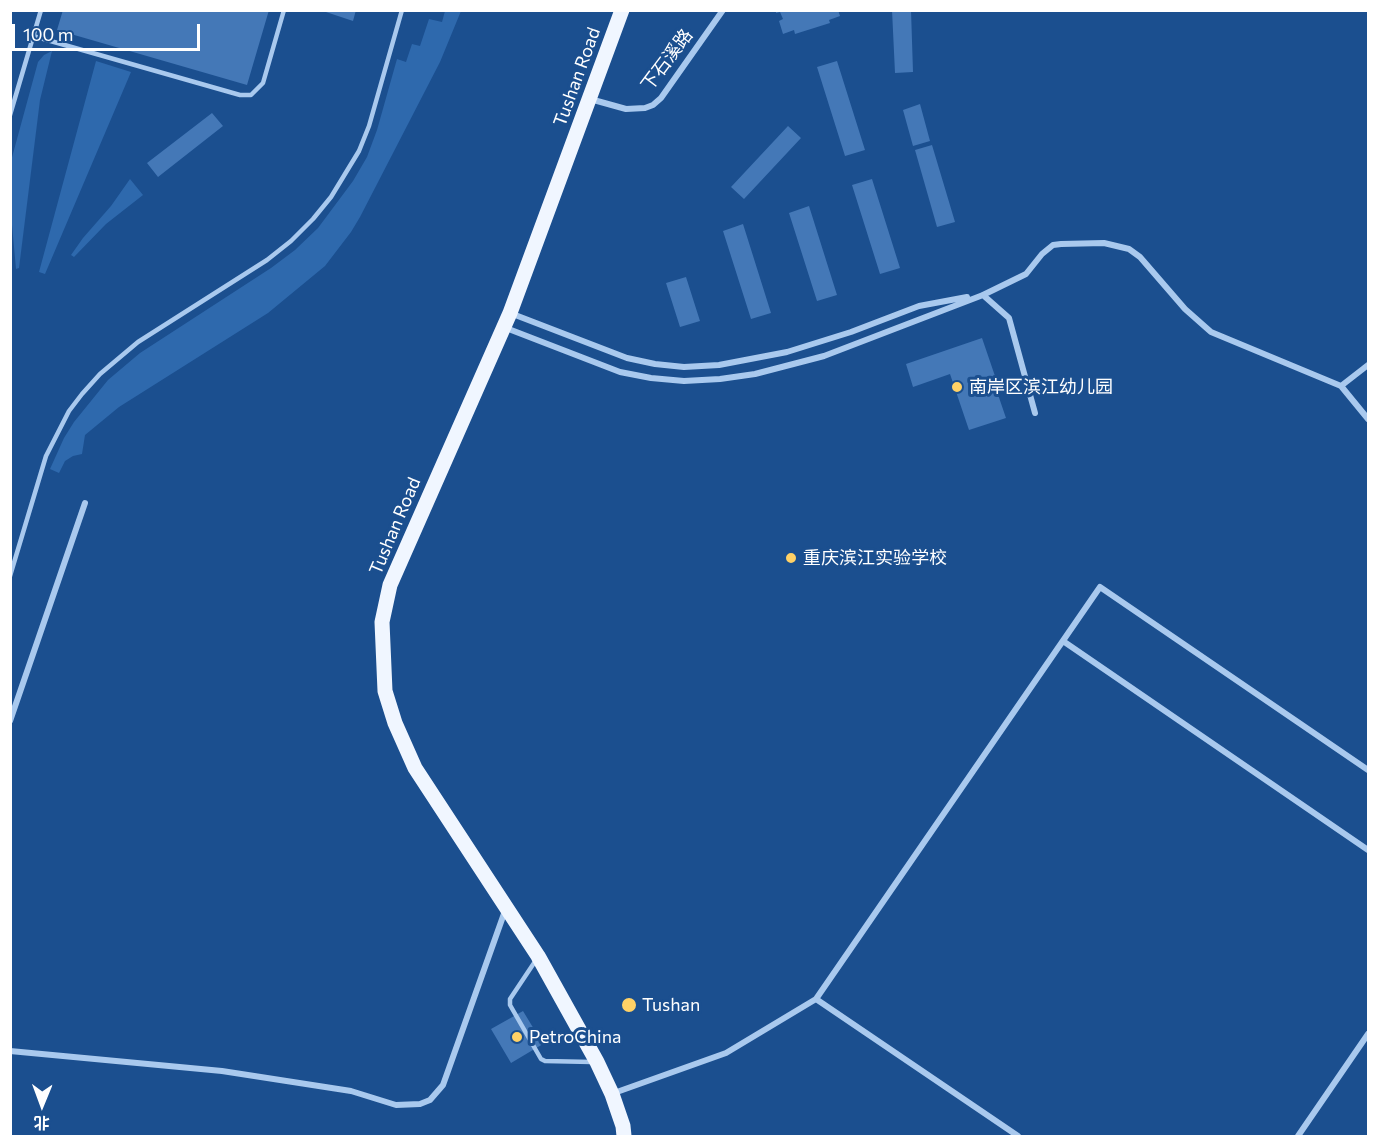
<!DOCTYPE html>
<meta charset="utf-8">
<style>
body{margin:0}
#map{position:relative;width:1379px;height:1147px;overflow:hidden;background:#1b4f8f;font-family:Commissioner,"Noto Sans SC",sans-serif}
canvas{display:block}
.frame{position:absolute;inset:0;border:12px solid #fff;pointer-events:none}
.north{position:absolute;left:12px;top:1075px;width:60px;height:60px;-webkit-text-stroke:4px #1b4f8f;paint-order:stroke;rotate:181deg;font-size:16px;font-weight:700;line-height:24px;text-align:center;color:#fff}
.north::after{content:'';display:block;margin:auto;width:21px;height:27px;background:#fff;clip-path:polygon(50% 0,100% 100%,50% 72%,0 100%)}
.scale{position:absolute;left:12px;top:24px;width:188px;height:27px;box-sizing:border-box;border:3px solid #fff;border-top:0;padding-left:8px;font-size:18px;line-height:21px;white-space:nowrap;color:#fff;-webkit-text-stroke:4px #1b4f8f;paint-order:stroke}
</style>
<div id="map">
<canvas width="1379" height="1147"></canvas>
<div class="frame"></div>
<div class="north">北</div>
<div class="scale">100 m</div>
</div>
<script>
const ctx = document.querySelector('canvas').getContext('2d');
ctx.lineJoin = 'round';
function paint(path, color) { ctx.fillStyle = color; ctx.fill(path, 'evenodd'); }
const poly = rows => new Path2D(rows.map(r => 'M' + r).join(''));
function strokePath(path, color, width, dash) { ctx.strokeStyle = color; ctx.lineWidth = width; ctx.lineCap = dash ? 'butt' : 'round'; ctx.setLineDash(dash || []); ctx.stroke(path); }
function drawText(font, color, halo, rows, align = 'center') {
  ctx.font = font + ' Commissioner,"Noto Sans SC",sans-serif'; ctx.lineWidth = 6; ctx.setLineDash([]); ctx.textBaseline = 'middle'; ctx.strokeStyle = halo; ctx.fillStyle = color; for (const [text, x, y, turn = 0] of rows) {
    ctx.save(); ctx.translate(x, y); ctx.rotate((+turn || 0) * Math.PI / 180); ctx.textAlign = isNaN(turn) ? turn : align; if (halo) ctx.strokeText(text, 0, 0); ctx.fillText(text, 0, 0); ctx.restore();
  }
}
paint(poly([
 [445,11,461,11,440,62,360,217,351,232,325,266,268,313,119,407,85,435,82,454,73,456,65,461,59,473,50,469,64,438,74,422,108,380,140,353,271,268,295,250,318,228,353,181,367,157,377,130,397,59,406,62,412,44,420,46,429,19,442,22],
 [52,51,40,100,19,268,16,269,11,214,11,161,38,62,44,55],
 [96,61,131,72,45,274,39,272],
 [130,179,143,195,106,224,74,257,71,255,83,238,111,206]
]), '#2e69ad');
paint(poly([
 [63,10,269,10,247,85,57,30],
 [320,10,356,10,353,21],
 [776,10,838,10,840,16,829,20,830,23,795,34,794,30,783,34,779,21,783,19,780,12,776,13],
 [892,10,911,10,913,72,895,73],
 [837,61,865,150,845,156,817,67],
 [920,104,930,141,913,146,903,110],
 [212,113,223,126,158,177,147,163],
 [788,126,801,138,744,199,731,187],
 [932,145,955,222,937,227,915,150],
 [872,179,900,268,880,274,852,185],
 [809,206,837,295,817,301,789,213],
 [743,224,771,313,751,319,723,231],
 [686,277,700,321,680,327,666,283],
 [982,338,996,379,993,380,1006,418,969,430,950,374,913,387,906,364],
 [523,1011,543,1044,511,1063,491,1029]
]), '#4478b7');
strokePath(poly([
 [33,36,240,95,251,95,263,83,284,10],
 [10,115,41,10],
 [10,576,46,456,69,411,82,394,100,374,138,342,267,260,291,241,313,219,331,197,359,151,369,126,402,10],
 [536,960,510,999,510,1005,541,1059,545,1061,592,1062]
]), '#a9c9ee', 4.5);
strokePath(poly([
 [590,99,626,109,645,108,653,105,661,98,723,10],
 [983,295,1009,318,1035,413],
 [510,313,627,358,655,364,684,367,719,365,787,352,851,332,919,306,967,297],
 [506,328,620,372,651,378,684,381,720,379,755,374,824,356,983,295,1026,274,1042,254,1053,245,1061,244,1104,243,1129,249,1140,257,1185,309,1211,332,1341,386,1368,419],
 [1341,386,1368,365],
 [1063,641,1368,850],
 [10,721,85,503],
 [10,1051,222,1071,351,1091,396,1105,420,1104,430,1100,443,1085,506,908],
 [614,1093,726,1053,816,999],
 [1018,1136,816,999,1100,587,1368,770],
 [1298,1136,1368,1034]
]), '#a9c9ee', 6);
strokePath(poly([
 [622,10,510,313,390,585,382,622,385,691,395,723,415,768,538,956,597,1062,612,1094,623,1126,624,1136]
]), '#f0f6ff', 15);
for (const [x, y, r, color] of [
 [957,387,6,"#ffd166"],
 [791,558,6,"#ffd166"],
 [629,1005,8,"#ffd166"],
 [517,1037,6,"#ffd166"]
]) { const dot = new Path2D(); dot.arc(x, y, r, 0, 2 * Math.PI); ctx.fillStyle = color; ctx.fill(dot); strokePath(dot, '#1b4f8f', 2); }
drawText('18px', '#fff', '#1b4f8f', [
 ["下石溪路",667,60,-53],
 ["Tushan Road",577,77,-70],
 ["Tushan Road",395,526,-67]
]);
drawText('18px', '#fff', '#1b4f8f', [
 ["南岸区滨江幼儿园",969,387],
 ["重庆滨江实验学校",803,558],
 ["Tushan",642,1005],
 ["PetroChina",529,1037]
], 'left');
</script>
